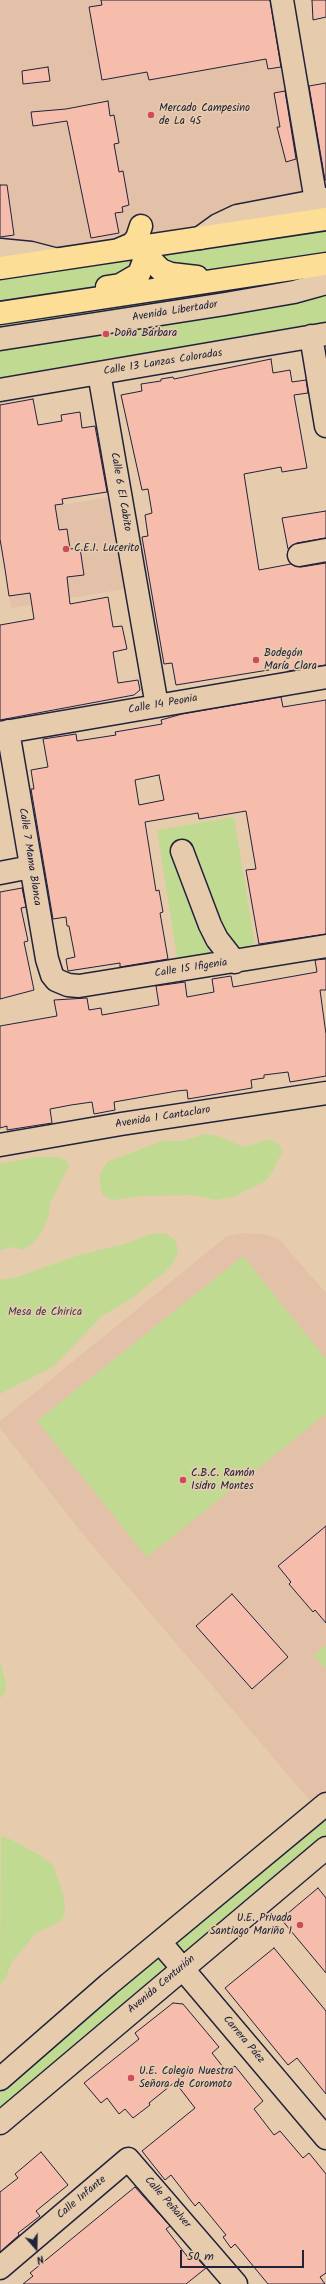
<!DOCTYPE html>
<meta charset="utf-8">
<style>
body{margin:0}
#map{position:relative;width:326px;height:2284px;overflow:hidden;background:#e6ccad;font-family:Kalam,sans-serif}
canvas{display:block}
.north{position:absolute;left:16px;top:2228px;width:40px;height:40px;-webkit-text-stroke:3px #e6ccad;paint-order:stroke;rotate:160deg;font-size:11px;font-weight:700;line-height:16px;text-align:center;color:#22223b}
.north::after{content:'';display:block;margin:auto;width:14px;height:18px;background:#22223b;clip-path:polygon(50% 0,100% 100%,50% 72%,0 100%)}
.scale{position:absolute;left:180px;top:2250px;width:124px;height:18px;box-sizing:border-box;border:2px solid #22223b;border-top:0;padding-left:5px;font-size:12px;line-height:14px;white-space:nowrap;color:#22223b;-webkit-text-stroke:3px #e6ccad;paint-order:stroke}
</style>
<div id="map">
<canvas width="326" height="2284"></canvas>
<div class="north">N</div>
<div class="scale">50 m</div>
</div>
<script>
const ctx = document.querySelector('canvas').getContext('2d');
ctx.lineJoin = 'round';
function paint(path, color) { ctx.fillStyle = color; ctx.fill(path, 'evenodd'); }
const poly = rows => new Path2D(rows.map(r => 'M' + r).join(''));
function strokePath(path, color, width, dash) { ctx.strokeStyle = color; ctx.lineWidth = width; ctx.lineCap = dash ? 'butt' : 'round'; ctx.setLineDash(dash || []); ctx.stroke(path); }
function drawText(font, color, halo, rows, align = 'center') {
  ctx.font = font + ' Kalam,sans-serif'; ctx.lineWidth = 3.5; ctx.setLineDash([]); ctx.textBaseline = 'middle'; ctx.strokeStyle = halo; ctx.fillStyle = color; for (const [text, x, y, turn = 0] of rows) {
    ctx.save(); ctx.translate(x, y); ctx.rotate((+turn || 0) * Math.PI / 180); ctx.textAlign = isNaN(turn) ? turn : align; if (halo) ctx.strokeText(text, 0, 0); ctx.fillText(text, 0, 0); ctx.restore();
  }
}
paint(poly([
 [0,0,282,0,316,201,218,225,54,259,0,250],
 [120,495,136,587,11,608,0,539,0,516],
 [243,1233,264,1234,279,1239,326,1293,326,1802,317,1809,81,1532,0,1428,0,1421,227,1236]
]), '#e3c1a8');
paint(poly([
 [326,199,326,283,0,339,0,250,54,259],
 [161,270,226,279,130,281],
 [326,284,326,333,0,389,0,340],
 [234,817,257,958,179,970,157,830],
 [205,1134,217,1136,244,1147,270,1139,280,1145,282,1152,272,1173,264,1182,233,1197,216,1200,193,1195,143,1196,112,1200,102,1194,99,1176,107,1162,162,1141,182,1141],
 [34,1157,58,1157,66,1160,69,1166,50,1203,49,1214,42,1232,35,1241,23,1250,12,1247,0,1250,0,1164],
 [150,1234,167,1234,176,1241,178,1252,173,1263,166,1271,129,1300,102,1316,54,1366,0,1394,0,1280,14,1278,79,1255,128,1243],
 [243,1256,326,1359,326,1414,147,1557,37,1421],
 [326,1645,326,1669,314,1655],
 [0,1660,6,1684,5,1692,0,1699],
 [326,1804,326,1848,0,2123,0,2079],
 [1,1836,8,1838,41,1856,53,1865,63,1894,65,1910,63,1918,58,1923,36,1933,11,1963,6,1978,0,1985]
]), '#c0da91');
const building = poly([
 [101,0,270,0,281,67,268,69,266,59,149,80,147,72,102,80,89,7,102,5,101,0],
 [312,0,326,0,326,17,313,20,312,0],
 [48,67,50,81,23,84,22,71,48,67],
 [326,83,326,180,325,180,309,86,326,83],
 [285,91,296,159,286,162,277,127,280,127,274,93,285,91],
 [108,101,110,116,114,115,119,143,114,144,119,172,123,171,129,205,122,207,123,212,115,213,119,233,91,238,67,121,33,126,31,112,66,109,108,101],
 [0,185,7,185,14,235,0,237,0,185],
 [271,359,273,373,290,370,292,382,306,380,308,393,294,395,307,468,282,472,281,467,244,474,259,570,291,564,301,567,326,563,326,665,288,671,287,667,176,685,172,663,164,664,142,537,148,536,145,515,152,513,148,489,142,490,121,395,142,391,141,384,161,381,161,379,173,377,174,379,271,359],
 [33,399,38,425,62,421,61,415,80,412,82,428,95,426,107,492,62,499,63,504,55,505,59,530,67,529,70,549,80,548,84,575,67,577,70,604,108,597,113,627,122,626,127,649,113,652,118,683,138,680,140,690,134,695,0,720,0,625,34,619,30,593,9,596,5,569,0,539,0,405,33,399],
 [326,511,326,538,297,543,288,549,282,518,326,511],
 [281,697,283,707,326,700,326,934,259,944,246,870,256,869,246,811,199,819,198,813,145,822,156,891,159,890,163,912,160,913,168,959,120,967,120,963,68,971,66,959,75,957,69,926,67,926,66,917,53,919,31,789,34,789,31,770,48,767,43,739,76,734,77,741,116,735,115,732,162,724,161,720,182,714,281,697],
 [159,775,164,800,139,805,135,780,159,775],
 [22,888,26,907,21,908,28,941,24,942,34,990,0,999,0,892,22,888],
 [326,959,326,990,320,990,326,1034,326,1076,290,1082,288,1072,264,1075,264,1078,251,1080,252,1088,188,1099,187,1090,177,1091,114,1102,115,1110,94,1114,92,1102,71,1105,50,1109,52,1123,7,1130,7,1126,0,1128,0,1026,57,1016,54,1000,87,998,89,1010,101,1008,102,1015,159,1005,156,986,185,982,187,997,214,992,212,979,231,976,233,987,317,972,315,960,326,959],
 [326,1526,326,1623,315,1610,313,1612,289,1584,291,1582,278,1566,326,1526],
 [232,1594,288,1657,252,1689,196,1626,232,1594],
 [318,1888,326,1898,326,1973,281,1919,318,1888],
 [274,1948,326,2011,326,2094,297,2058,288,2065,225,1988,274,1948],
 [173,2003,183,2004,219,2047,212,2053,227,2072,235,2066,263,2101,254,2109,274,2135,280,2131,303,2158,309,2153,326,2174,326,2273,320,2277,325,2284,268,2284,235,2244,231,2248,223,2237,226,2235,199,2202,195,2206,171,2175,165,2180,142,2151,195,2108,175,2082,149,2103,150,2105,133,2118,125,2109,119,2114,107,2098,101,2103,84,2083,139,2039,135,2033,173,2003],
 [41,2152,68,2185,36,2211,40,2216,18,2233,19,2235,0,2252,0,2192,18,2178,15,2174,41,2152],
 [135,2187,170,2226,166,2229,190,2260,195,2256,206,2268,186,2284,23,2284,33,2276,30,2273,135,2187]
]);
paint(building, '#f6bdad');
strokePath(building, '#22223b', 1);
const minor = poly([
 [282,0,316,201],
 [200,238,218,225,237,216,326,199],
 [0,250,31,253,54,259],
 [311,336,326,426],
 [0,339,225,304,294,292,326,283],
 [99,373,157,706],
 [0,390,326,334],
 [299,555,326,550],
 [8,731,47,959,52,975,56,980,68,985,79,986,326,946],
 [0,733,326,677],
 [182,851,210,925,217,939,235,962],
 [0,873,31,867],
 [0,1145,121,1124,326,1093],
 [160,1942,326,2138],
 [0,2079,109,1984,326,1804],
 [0,2123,326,1848],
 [0,2268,128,2159,236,2284]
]);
const major = poly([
 [145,246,148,257,161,270,171,274,197,277],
 [118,250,132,244,137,238,141,226],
 [0,268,326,219],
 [107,287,120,285,139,274,145,258,145,246],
 [0,313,326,264]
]);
strokePath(minor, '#22223b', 25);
strokePath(major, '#22223b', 25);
strokePath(minor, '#e6ccad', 22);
strokePath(major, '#fcde96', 22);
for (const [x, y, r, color] of [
 [151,115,4,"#d1495b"],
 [106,334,4,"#d1495b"],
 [66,549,4,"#d1495b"],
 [256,660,4,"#d1495b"],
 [183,1480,4,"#d1495b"],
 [300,1925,4,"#d1495b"],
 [131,2078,4,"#d1495b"]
]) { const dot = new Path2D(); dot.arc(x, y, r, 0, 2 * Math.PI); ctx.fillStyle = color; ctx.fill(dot); strokePath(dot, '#e6ccad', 1.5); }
drawText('11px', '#22223b', '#e6ccad', [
 ["Mercado Campesino",159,109],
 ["de La 45",159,122],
 ["Doña Bárbara",114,334],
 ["C.E.I. Lucerito",74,549],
 ["Bodegón",264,654],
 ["María Clara",264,667],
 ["C.B.C. Ramón",191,1474],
 ["Isidro Montes",191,1487],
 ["U.E. Privada",292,1919,"right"],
 ["Santiago Mariño I",292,1932,"right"],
 ["U.E. Colegio Nuestra",139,2072],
 ["Señora de Coromoto",139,2085]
], 'left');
drawText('11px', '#22223b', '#e6ccad', [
 ["Avenida Libertador",175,312,-9],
 ["Calle 13 Lanzas Coloradas",163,363,-9],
 ["Calle 6 El Cabito",120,492,80],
 ["Calle 14 Peonia",163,705,-10],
 ["Calle 7 Mama Blanca",29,857,81],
 ["Calle 15 Ifigenia",191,969,-9],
 ["Avenida 1 Cantaclaro",163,1118,-9],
 ["Avenida Centurión",162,1985,-40],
 ["Carrera Páez",243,2040,50],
 ["Calle Infante",82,2198,-40],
 ["Calle Peñalver",167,2203,49]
]);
drawText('11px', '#3a3e48', '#e6ccad', [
 ["Mesa de Chirica",45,1313]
]);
</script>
